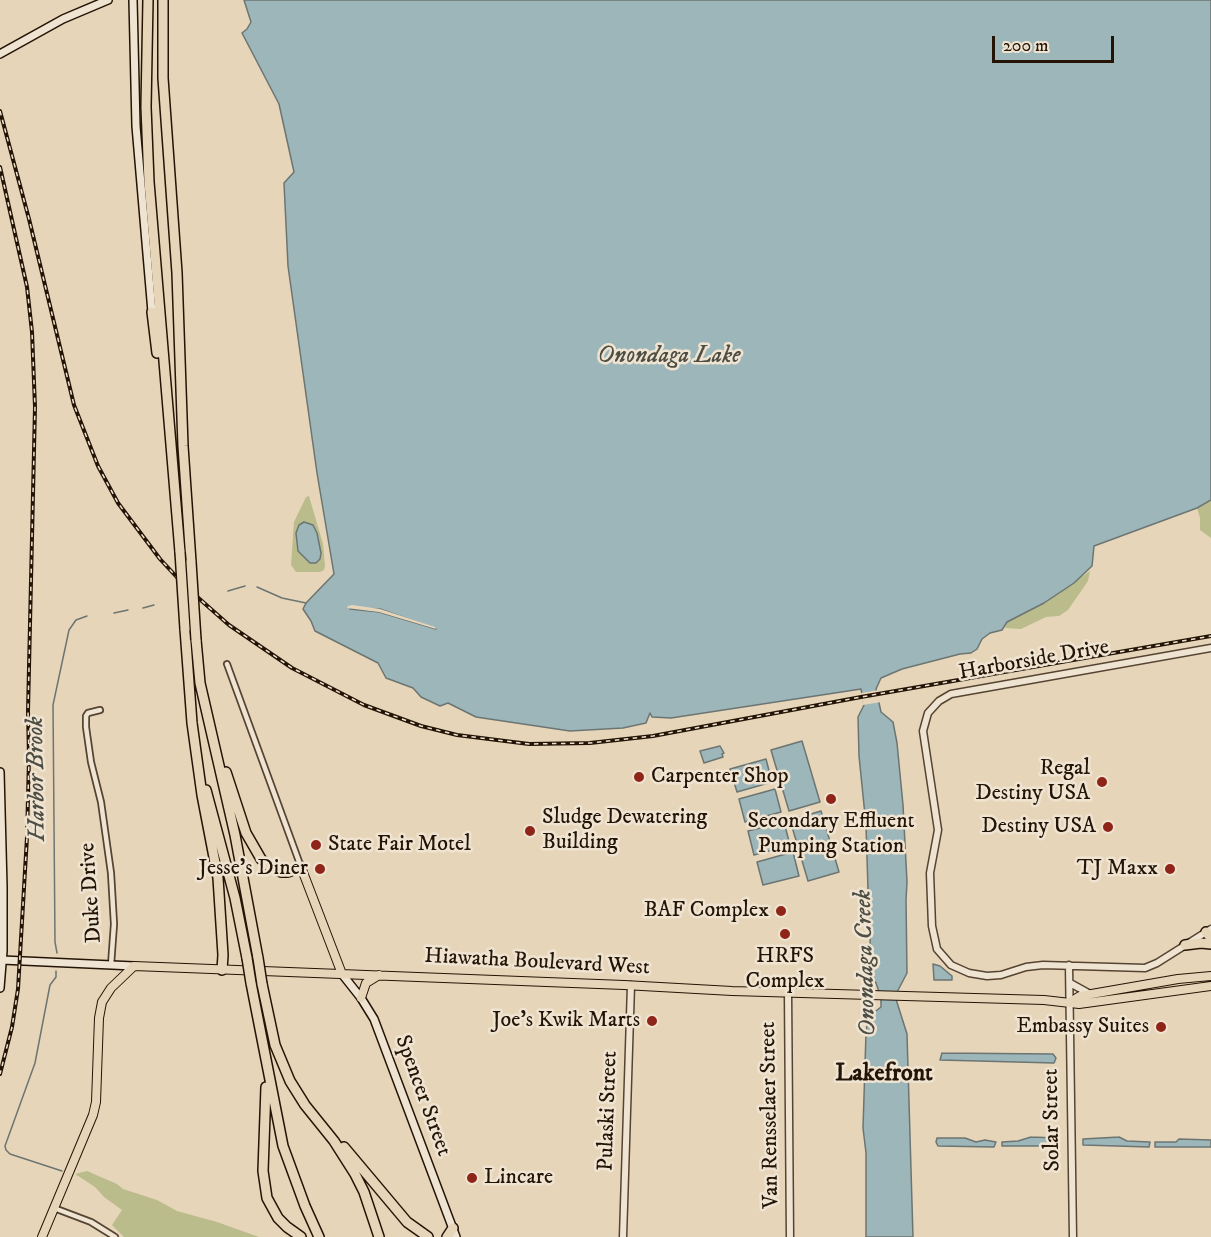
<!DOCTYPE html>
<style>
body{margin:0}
#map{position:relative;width:1211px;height:1237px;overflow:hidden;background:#e7d5b9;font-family:"IM FELL DW Pica",serif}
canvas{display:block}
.scale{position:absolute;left:992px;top:36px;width:122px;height:27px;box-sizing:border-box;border:3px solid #241405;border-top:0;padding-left:8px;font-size:18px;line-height:21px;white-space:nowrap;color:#241405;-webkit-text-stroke:4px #efe4d2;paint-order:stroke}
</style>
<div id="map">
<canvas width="1211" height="1237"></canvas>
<div class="scale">200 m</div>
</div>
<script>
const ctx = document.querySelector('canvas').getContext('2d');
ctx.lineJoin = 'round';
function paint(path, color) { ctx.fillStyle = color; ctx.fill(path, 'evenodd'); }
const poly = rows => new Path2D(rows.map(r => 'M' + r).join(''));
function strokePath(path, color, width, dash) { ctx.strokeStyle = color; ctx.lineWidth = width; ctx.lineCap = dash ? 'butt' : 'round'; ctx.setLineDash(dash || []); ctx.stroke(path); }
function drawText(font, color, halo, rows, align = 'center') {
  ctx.font = font + ' "IM FELL DW Pica",serif'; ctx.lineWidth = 5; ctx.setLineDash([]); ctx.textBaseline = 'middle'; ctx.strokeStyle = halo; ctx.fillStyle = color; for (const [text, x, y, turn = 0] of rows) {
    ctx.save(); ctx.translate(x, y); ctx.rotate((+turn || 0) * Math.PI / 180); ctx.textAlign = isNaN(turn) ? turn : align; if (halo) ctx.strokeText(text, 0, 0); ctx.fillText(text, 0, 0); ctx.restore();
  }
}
paint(poly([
 [309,496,323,544,325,566,324,570,320,572,296,572,291,565,294,522,306,497],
 [299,542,321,553,316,563,298,551],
 [1211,500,1211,538,1200,530,1200,518,1197,508],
 [1090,571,1088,581,1068,610,1059,616,1046,617,1021,629,1005,628,1007,622,1044,603],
 [87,1171,117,1184,123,1189,157,1200,177,1211,217,1222,259,1237,124,1237,112,1225,122,1210,104,1197,95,1187,75,1174]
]), '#babc8c');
const water = poly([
 [244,0,1211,0,1211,500,1197,508,1094,546,1092,566,1074,583,1044,603,1007,622,1002,630,990,633,982,639,977,649,971,653,960,654,902,669,881,678,876,689,881,712,893,722,897,743,903,805,907,882,906,900,907,973,895,996,907,1034,913,1237,866,1237,866,1153,863,1128,866,1033,868,1017,881,1007,881,997,869,964,871,924,867,908,868,890,866,825,859,756,858,717,864,705,861,689,671,718,652,717,650,713,646,723,623,728,570,731,476,717,448,703,440,706,421,697,413,688,386,678,378,663,315,631,311,621,303,609,306,603,334,574,317,473,288,266,284,183,294,172,279,104,242,33,247,29,251,22,244,0],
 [350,609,380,609,436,629,379,612,350,609],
 [304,522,313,525,317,533,321,553,320,559,316,563,310,563,298,551,296,533,299,525,304,522],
 [802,741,820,802,789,811,771,750,802,741],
 [720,746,724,753,722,754,723,757,704,763,700,751,720,746],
 [766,759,772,782,737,792,730,769,766,759],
 [775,789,781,812,745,822,739,799,775,789],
 [821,811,839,872,808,881,790,820,821,811],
 [784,822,790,845,754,855,748,831,784,822],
 [793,852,799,876,763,885,757,862,793,852],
 [933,964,940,966,952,976,952,980,934,980,933,964],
 [942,1053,1053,1054,1056,1058,1054,1063,940,1060,942,1053],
 [1031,1137,1057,1138,1057,1146,1002,1146,1002,1142,1018,1141,1031,1137],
 [1119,1137,1127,1141,1150,1142,1149,1147,1083,1145,1083,1139,1119,1137],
 [937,1138,965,1138,976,1142,985,1140,996,1142,994,1147,938,1146,936,1142,937,1138],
 [1179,1139,1211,1140,1211,1147,1155,1147,1155,1142,1176,1142,1179,1139]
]);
paint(water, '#9cb6ba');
strokePath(water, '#6c7572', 1.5);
paint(poly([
 [352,605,380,609,435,627,436,629,379,612,347,608,348,606],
 [879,690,881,702,863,705,861,693]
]), '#e7d5b9');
strokePath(poly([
 [257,587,282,598,306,603],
 [228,591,245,586],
 [143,608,154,605],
 [114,613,128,610],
 [57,953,55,942,53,705,69,630,76,620,87,616],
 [56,971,56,977,50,985,35,1063,5,1146,6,1150,10,1154,62,1171]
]), '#6c7572', 1.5);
const minor = poly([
 [227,664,301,867],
 [100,710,88,713,86,716,86,727,91,762,101,802,111,873,114,924,111,965],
 [54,1208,91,1222,115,1237]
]);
const tertiary = poly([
 [1211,648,951,694,939,701,928,713,923,731,938,830,930,873,932,926,937,949,951,965,969,973,987,976,1001,975,1026,967,1043,965,1145,968,1157,963,1211,929],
 [1069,965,1073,1237],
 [1070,983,1090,994],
 [788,992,790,1237],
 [623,1237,631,985]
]);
const secondary = poly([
 [133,0,136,126,152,312],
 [0,54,63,19,108,0],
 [0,772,3,887,3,951,0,988],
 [2,960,134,966],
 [342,974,361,998,374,1019,456,1237]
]);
const primary = poly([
 [301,867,342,974],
 [361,998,366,983,379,975],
 [1070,1002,1080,996,1178,979,1211,976],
 [42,1237,93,1115,96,1102,99,1018,102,1002,111,988,134,966,624,985,732,991,1044,1000,1079,1004,1211,986]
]);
const motorway = poly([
 [148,0,146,107,149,182,180,552],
 [163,0,163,78,177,273,183,446,191,562],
 [152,312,157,353],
 [185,629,192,723,202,795,218,878,223,955,222,970],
 [196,640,200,683,235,835,258,958],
 [226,772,246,833,261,859,267,865,281,872,288,872,301,867],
 [206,790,235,898,247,958],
 [1206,932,1211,938],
 [1185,945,1201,943,1211,944],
 [251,983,283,1146,305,1206,319,1237],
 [262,984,275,1045,290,1081,305,1105,334,1141,355,1174,364,1192,379,1237],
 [266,1087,263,1171,267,1198,278,1218,287,1227,301,1237],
 [344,1147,407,1222,428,1237],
 [447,1237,453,1228]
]);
strokePath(minor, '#554432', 8);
strokePath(tertiary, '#554432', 9);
strokePath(secondary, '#241405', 10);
strokePath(primary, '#241405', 10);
strokePath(motorway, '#241405', 12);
strokePath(minor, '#efe4d2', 4.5);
strokePath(tertiary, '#efe4d2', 6);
strokePath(secondary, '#efe4d2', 7);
strokePath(primary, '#e7d5b9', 8);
strokePath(motorway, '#e7d5b9', 9);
const rail = poly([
 [0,111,29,219,74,405,98,466,118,503,160,559,186,587,229,625,292,668,364,705,421,726,457,735,529,744,590,743,653,736,861,697,1211,636],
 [0,167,27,287,32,332,35,407,28,711,29,758,27,837,18,989,12,1027,0,1074]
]);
strokePath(rail, '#241405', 4);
strokePath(rail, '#efe4d2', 1.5, [4.5]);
const motorwayBridge = poly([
 [180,552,185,629],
 [191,562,196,640],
 [247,958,251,983],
 [258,958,262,984]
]);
strokePath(motorwayBridge, '#241405', 12, []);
strokePath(motorwayBridge, '#e7d5b9', 9);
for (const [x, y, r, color] of [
 [639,777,6,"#8f2418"],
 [1102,782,6,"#8f2418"],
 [831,799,6,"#8f2418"],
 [1108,827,6,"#8f2418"],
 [530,831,6,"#8f2418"],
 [316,845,6,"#8f2418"],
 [320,869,6,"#8f2418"],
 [1170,869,6,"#8f2418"],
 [781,911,6,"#8f2418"],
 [785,934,6,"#8f2418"],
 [652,1021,6,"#8f2418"],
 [1161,1027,6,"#8f2418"],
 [472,1178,6,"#8f2418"]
]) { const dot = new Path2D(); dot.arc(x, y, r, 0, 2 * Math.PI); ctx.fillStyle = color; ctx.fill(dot); strokePath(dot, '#efe4d2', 2); }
drawText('22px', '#241405', '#efe4d2', [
 ["Harborside Drive",1034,661,-10],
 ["Duke Drive",92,893,-94],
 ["Hiawatha Boulevard West",537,963,3],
 ["Spencer Street",422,1096,70],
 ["Pulaski Street",609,1111,-88],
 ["Van Rensselaer Street",771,1115,-91],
 ["Solar Street",1053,1120,-91]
]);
drawText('22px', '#241405', '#efe4d2', [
 ["Regal",1090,769],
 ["Destiny USA",1090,794],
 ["Carpenter Shop",651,777,"left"],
 ["Sludge Dewatering",542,818,"left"],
 ["Building",542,843,"left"],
 ["Secondary Effluent",831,822,"center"],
 ["Pumping Station",831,847,"center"],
 ["Destiny USA",1096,827],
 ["State Fair Motel",328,845,"left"],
 ["Jesse's Diner",308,869],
 ["TJ Maxx",1158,869],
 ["BAF Complex",769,911],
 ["HRFS",785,957,"center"],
 ["Complex",785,982,"center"],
 ["Joe's Kwik Marts",640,1021],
 ["Embassy Suites",1149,1027],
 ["Lincare",484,1178,"left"]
], 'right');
drawText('italic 24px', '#4e4d44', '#efe4d2', [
 ["Onondaga Lake",669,357],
 ["Harbor Brook",38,779,-91],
 ["Onondaga Creek",867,963,-92]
]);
drawText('bold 24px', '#241405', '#efe4d2', [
 ["Lakefront",884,1075]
]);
</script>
